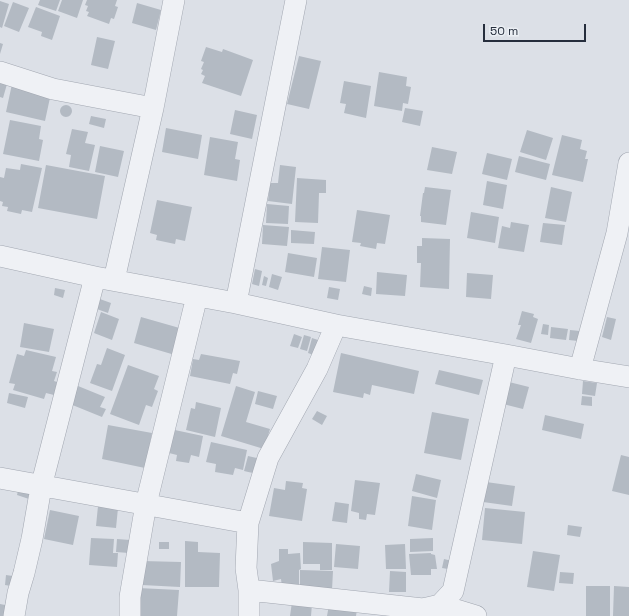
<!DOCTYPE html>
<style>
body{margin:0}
#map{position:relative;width:629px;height:616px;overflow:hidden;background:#dce0e7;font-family:"Space Grotesk",sans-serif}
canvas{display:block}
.scale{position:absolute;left:483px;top:24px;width:103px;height:18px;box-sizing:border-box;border:2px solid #262e3d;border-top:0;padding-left:5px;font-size:12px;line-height:14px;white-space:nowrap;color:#262e3d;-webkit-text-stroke:3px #ebeff4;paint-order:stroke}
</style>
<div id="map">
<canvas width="629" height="616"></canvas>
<div class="scale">50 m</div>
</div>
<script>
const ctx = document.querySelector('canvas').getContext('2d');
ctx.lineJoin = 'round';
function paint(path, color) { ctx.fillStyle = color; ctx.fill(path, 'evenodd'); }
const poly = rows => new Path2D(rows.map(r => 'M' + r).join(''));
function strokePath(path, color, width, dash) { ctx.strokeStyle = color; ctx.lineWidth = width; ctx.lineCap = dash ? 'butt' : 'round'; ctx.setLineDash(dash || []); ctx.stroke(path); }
paint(poly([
 [40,0,60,0,56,11,38,5],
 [62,0,83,0,77,18,58,11],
 [87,0,117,0,115,6,118,7,114,19,111,18,109,24,87,16,89,12,86,11,88,6,85,5],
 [0,1,9,4,2,28,0,27],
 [13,2,29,8,19,32,4,26],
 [137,3,161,10,156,30,132,23],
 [36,7,60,16,52,40,41,36,42,32,28,27],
 [97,37,115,41,108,69,91,65],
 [0,43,3,44,0,54],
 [206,47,222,52,223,49,253,60,241,96,202,83,205,76,201,74,203,70,201,69,204,62,201,61],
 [299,56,321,61,309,109,287,104],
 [379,72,407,77,406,86,411,87,408,104,403,103,402,111,374,106],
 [344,81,371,86,366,118,344,113,346,104,340,103],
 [0,83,7,84,3,98,0,97],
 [12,84,51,93,45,121,6,112],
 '60 111a6 6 0 1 1 12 0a6 6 0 1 1-12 0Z',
 [405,108,423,111,420,126,402,122],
 [235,110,257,115,252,139,230,134],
 [91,116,106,119,104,128,89,124],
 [10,120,41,126,39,139,43,140,39,161,3,154],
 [166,128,202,135,198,159,162,152],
 [72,129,88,132,85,143,95,145,89,171,69,167,71,155,66,154],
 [527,130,553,138,546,160,520,152],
 [562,135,582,140,580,149,587,151,585,159,588,159,583,182,552,175],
 [210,137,238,142,235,159,240,160,237,181,204,175],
 [100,146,124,151,118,177,95,172],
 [432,147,457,152,452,174,427,170],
 [487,153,512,159,507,180,482,174],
 [519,156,550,164,546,180,515,172],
 [21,164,42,168,32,212,22,210,21,214,7,211,8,207,2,206,3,202,0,201,0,177,4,178,6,168,20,170],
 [46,165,105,176,97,219,38,208],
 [280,165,296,167,292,204,268,201,270,183,278,183],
 [297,178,326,180,326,193,319,193,318,223,295,222],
 [487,181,507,185,503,209,483,205],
 [425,187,451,190,446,225,421,222,421,216,420,216,423,193,424,193],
 [551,187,572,192,566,222,545,218],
 [157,200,192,207,185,241,176,239,175,244,156,240,157,235,150,233],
 [267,204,289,206,288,224,266,223],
 [357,210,390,215,385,244,377,243,376,249,360,246,361,243,352,242],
 [471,212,499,217,495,243,467,238],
 [511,222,529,225,524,252,498,248,502,226,510,228],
 [543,223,565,225,562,245,540,242],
 [263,225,289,227,287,246,262,244],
 [291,230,315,232,314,244,291,243],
 [422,238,450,239,449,289,420,287,421,263,417,263,417,246,422,246],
 [322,247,350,250,346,282,318,279],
 [288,253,317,258,314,277,285,272],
 [255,269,262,271,259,286,252,284],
 [377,272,407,275,405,296,376,294],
 [467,273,493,275,491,299,466,297],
 [272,274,282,277,278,290,269,287],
 [264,276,268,278,266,286,262,285],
 [364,286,372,288,371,296,362,294],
 [329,287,340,289,338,300,327,298],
 [55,288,65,290,63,298,54,295],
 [97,298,111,303,108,313,94,308],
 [522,311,534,314,533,317,538,319,531,343,516,339,521,325,518,325],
 [101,312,119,319,112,340,94,333],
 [141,317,183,329,175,355,134,343],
 [607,317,616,319,611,340,602,337],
 [24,323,54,329,49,352,20,347],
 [543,324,549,325,548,335,541,334],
 [551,327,568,329,566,340,550,338],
 [570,330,580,331,578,341,569,340],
 [294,334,302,337,298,348,290,346],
 [304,335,311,337,307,351,300,349],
 [312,338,321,341,317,356,308,353],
 [107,348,125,355,112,391,90,383,97,364,101,365],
 [26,350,56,357,52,371,57,372,54,381,57,382,54,395,46,393,44,399,13,390,15,384,9,383,17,354,24,356],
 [341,353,419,371,414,394,372,385,370,395,364,393,363,398,333,392],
 [201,354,240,361,237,374,233,373,230,384,190,376,193,359,199,360],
 [128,365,159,376,154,389,158,391,152,407,146,405,139,425,110,414],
 [439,370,483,380,479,395,435,384],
 [505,381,529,387,523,409,499,403],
 [583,381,597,383,595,396,582,394],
 [78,386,105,397,100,407,106,409,102,417,70,404],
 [236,386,255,392,246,422,270,429,264,449,221,436],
 [258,391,277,396,273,409,255,404],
 [9,393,28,397,25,408,7,403],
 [582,396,592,397,592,406,581,405],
 [196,402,221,408,215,437,186,430,191,408,195,409],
 [317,411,327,416,322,425,312,419],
 [432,412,469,419,461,460,424,453],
 [545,415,584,424,581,439,542,430],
 [108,425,152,433,145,468,102,459],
 [170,429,203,436,199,457,191,455,189,463,176,461,177,455,165,452],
 [211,442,247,450,243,470,235,468,233,475,215,472,216,464,206,462],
 [621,455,629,457,629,495,612,491],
 [248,456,261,459,257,474,244,471],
 [416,474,441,480,437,498,412,491],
 [355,480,380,483,375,515,367,514,366,520,359,519,359,513,351,511],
 [286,481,303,483,302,488,307,489,302,521,269,516,274,488,285,490],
 [486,482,515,486,512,506,483,502],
 [19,487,31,491,29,499,17,495],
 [412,496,436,500,432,530,408,526],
 [335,502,349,504,347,523,332,521],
 [98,506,118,508,116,528,96,526],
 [485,508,525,512,522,544,482,540],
 [50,510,79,516,73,545,44,539],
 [568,525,582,527,580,537,567,535],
 [91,538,114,539,113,553,118,553,117,567,89,565],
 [433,538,433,551,410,552,410,539],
 [117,539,130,540,129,553,116,552],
 [185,541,198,542,198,552,220,553,219,587,185,587],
 [159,542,169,542,169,549,159,549],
 [303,542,332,543,332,570,320,570,320,564,303,564],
 [336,544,360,546,358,569,334,567],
 [405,544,406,569,386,569,385,545],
 [279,549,288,549,288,554,300,553,301,569,299,570,299,586,282,587,281,579,273,581,271,564,279,561],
 [533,551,560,555,554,591,527,587],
 [431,553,431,554,435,555,437,569,431,569,431,575,411,575,409,554],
 [444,559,456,562,454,570,442,568],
 [142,561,181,562,180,587,142,585],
 [300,570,333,571,332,590,300,589],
 [390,571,406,572,406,592,389,592],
 [560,572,574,573,573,584,559,583],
 [6,575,19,577,17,587,5,585],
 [586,586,610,586,610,616,586,616],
 [614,586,629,587,629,616,613,616],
 [138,588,179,590,177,616,136,616],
 [5,602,15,604,12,616,0,616,0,604,5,605],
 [292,602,312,604,311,616,290,616],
 [329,605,357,609,356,616,327,616]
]), '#b3bac3');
const minor = poly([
 [0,72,53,89,153,108],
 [0,256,95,277,236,303,336,325,506,355,580,369,629,377],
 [114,280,153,108,174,0],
 [236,303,296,0],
 [580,369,617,233,629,163],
 [0,478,248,523],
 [249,590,423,609,440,605,453,591,506,355],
 [440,605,476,616],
 [14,616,18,593,24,573,32,539,41,487,95,277],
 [130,616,130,597,146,504,197,296],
 [249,616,249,590,246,568,248,523,268,458,317,369,336,325]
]);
strokePath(minor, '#a2a7b1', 22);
strokePath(minor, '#eff1f5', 21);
</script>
